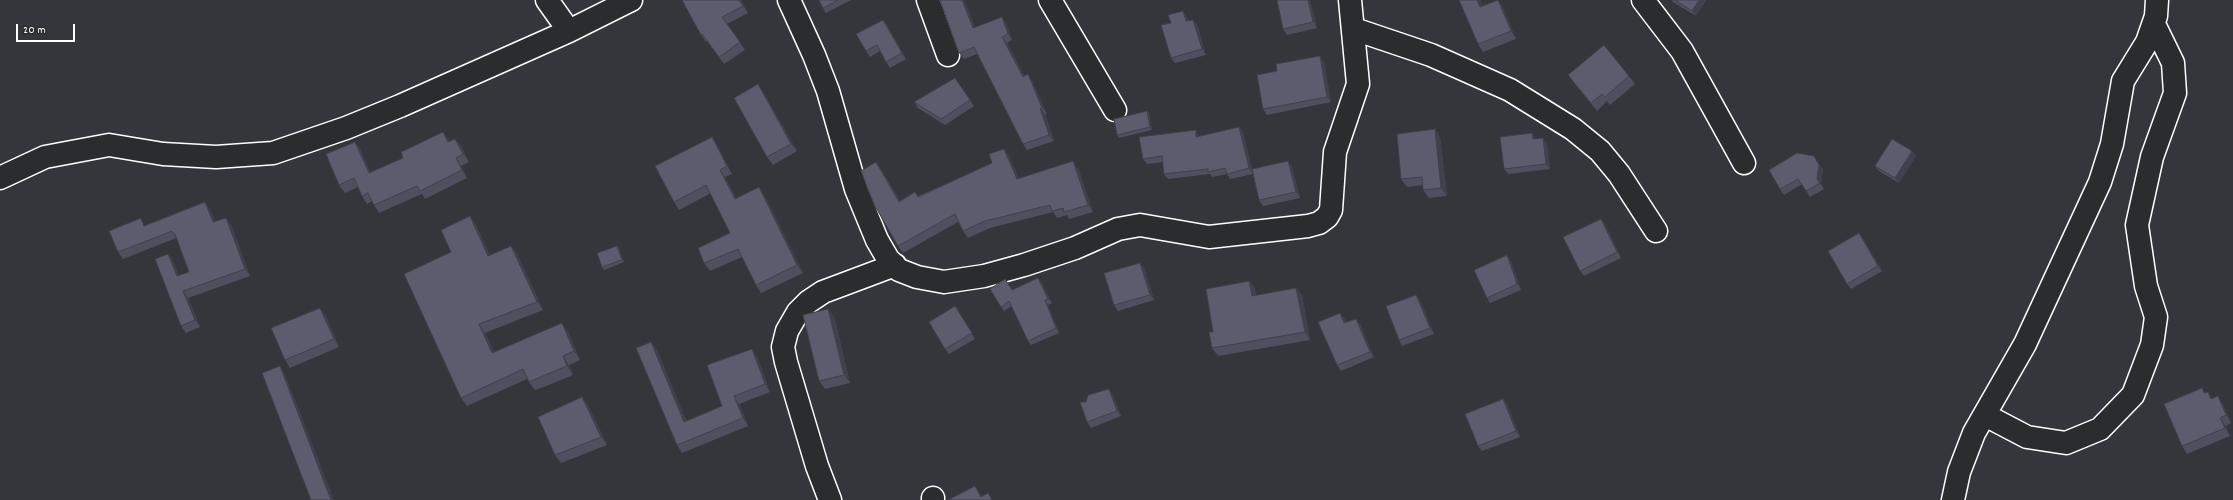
<!DOCTYPE html>
<style>
body{margin:0}
#map{position:relative;width:2233px;height:500px;overflow:hidden;background:#34363b;font-family:Dekko,sans-serif}
canvas{display:block}
.scale{position:absolute;left:16px;top:24px;width:59px;height:18px;box-sizing:border-box;border:2px solid #fff;border-top:0;padding-left:5px;font-size:12px;line-height:14px;white-space:nowrap;color:#fff;-webkit-text-stroke:3px #2a2d2e;paint-order:stroke}
</style>
<div id="map">
<canvas width="2233" height="500"></canvas>
<div class="scale">20 m</div>
</div>
<script>
const ctx = document.querySelector('canvas').getContext('2d');
ctx.lineJoin = 'round';
const poly = rows => new Path2D(rows.map(r => 'M' + r).join(''));
function strokePath(path, color, width, dash) { ctx.strokeStyle = color; ctx.lineWidth = width; ctx.lineCap = dash ? 'butt' : 'round'; ctx.setLineDash(dash || []); ctx.stroke(path); }
function paint(path, color) { ctx.fillStyle = color; ctx.fill(path, 'evenodd'); }
const minor = poly([
 [547,0,569,31],
 [789,0,814,55,828,91,856,189,877,240,888,259,899,270,917,277,944,282,984,276,1024,265,1075,248,1118,229,1140,225,1209,237,1308,226,1319,223,1327,217,1331,210,1335,152,1358,84,1350,0],
 [928,0,948,55],
 [1050,0,1115,110],
 [1643,0,1682,51,1744,163],
 [1354,29,1431,55,1510,90,1573,129,1600,151,1619,174,1656,231],
 [0,178,45,157,109,145,163,154,216,157,273,153,346,128,400,106,569,31,631,0],
 [1985,415,2027,437,2066,443,2100,429,2133,395,2152,345,2156,317,2146,286,2137,225,2152,157,2175,93,2173,63,2154,24],
 [933,498,933,500],
 [830,500,817,466,786,362,783,347,787,331,798,312,808,302,823,292,895,265],
 [1953,500,1959,472,1974,433,2025,344,2100,182,2112,144,2123,81,2147,42,2156,16,2157,0]
]);
strokePath(minor, '#fff', 25);
strokePath(minor, '#2a2d2e', 22);
paint(poly([
 [682,0,741,0,748,13,727,24,745,50,724,64,707,41,706,42,701,35],
 [819,0,851,0,826,13,823,8],
 [940,0,964,0,975,28,1006,23,1012,40,1007,43,1024,76,1032,81,1047,114,1045,114,1054,141,1027,150,1023,144,977,54,964,59,959,53],
 [1310,0,1317,28,1287,35,1283,29],
 [1459,0,1480,0,1482,6,1498,0,1503,8,1516,39,1483,52,1478,44],
 [1672,0,1706,0,1696,16,1673,2],
 [1187,17,1188,21,1193,20,1197,25,1206,55,1175,63,1171,58,1171,23],
 [883,20,887,25,906,59,890,68,880,51,870,57,866,51],
 [1324,62,1331,102,1267,115,1263,109,1277,71],
 [1568,75,1629,76,1635,84,1610,105,1607,101,1597,111,1574,83],
 [955,78,974,106,945,125,918,108,914,102],
 [763,92,797,151,773,165,767,157],
 [1147,111,1149,113,1152,130,1119,138,1117,135],
 [1239,127,1243,132,1253,174,1230,179,1227,174,1212,177,1210,174,1168,179,1164,174,1163,162,1147,164,1143,159,1199,136],
 [1435,129,1440,137,1447,196,1429,198,1423,190,1423,185,1407,187,1401,179],
 [712,137,717,145,732,174,725,177,736,198,759,187,764,195,803,273,761,293,756,285,742,257,710,271,704,263,730,233,711,193,679,210,674,202],
 [1543,138,1547,144,1550,169,1508,174,1504,169,1536,139],
 [448,139,449,142,455,139,461,146,469,162,461,166,467,178,425,199,422,194,379,213,374,205,372,201,367,204,362,196,358,187,345,193,339,185,355,142,360,149,370,172],
 [1912,151,1916,156,1899,183,1879,171,1875,166],
 [1009,156,1019,179,1078,168,1093,212,1069,219,1067,215,1057,218,1053,212,990,228,968,238,963,231,958,222,903,253,898,246,881,169,900,201,918,196],
 [1814,156,1823,170,1821,184,1824,189,1810,197,1802,184,1784,195,1780,189],
 [1288,161,1292,167,1300,198,1263,206,1259,200],
 [210,209,215,222,226,218,231,225,250,276,188,298,200,327,186,333,181,326,168,254,173,261,179,276,189,272,178,240,176,238,123,259,118,252,146,225],
 [470,216,476,225,490,256,511,246,517,254,543,310,485,333,494,352,568,332,580,360,569,365,573,375,549,385,535,390,529,382,527,379,467,406,461,398,451,252],
 [1605,224,1621,258,1584,276,1580,271],
 [1863,239,1882,271,1851,289,1847,284],
 [617,246,619,248,624,262,604,270,602,267],
 [1511,261,1521,290,1490,303,1487,298],
 [1144,268,1154,300,1118,311,1114,305],
 [1249,281,1255,289,1256,295,1302,295,1310,340,1218,356,1212,348,1213,332],
 [1041,282,1052,303,1048,305,1059,333,1031,345,1028,341,1012,306,1004,311,1001,307,1012,290],
 [1416,295,1420,300,1434,334,1402,346,1399,340],
 [955,306,975,339,949,354,945,349],
 [1340,313,1344,318,1346,323,1360,324,1374,357,1341,371,1337,365],
 [326,316,339,347,290,368,285,360],
 [834,316,850,383,825,389,819,381],
 [651,342,657,350,686,421,722,406,757,357,770,392,739,404,748,426,682,453,677,445],
 [2202,388,2205,393,2212,399,2223,404,2231,423,2226,426,2230,436,2187,454,2182,446],
 [1113,395,1121,416,1091,428,1087,422,1086,402],
 [582,397,588,405,607,445,561,463,555,455],
 [1503,399,1507,404,1520,437,1482,451,1478,446]
]), '#504f5f');
paint(poly([
 [739,0,741,0,748,13,743,6],
 [962,0,964,0,977,34,973,28],
 [1308,0,1310,0,1317,28,1313,22],
 [1477,0,1480,0,1486,15,1480,7],
 [1498,0,1503,8,1516,39,1511,31],
 [1699,0,1706,0,1696,16,1692,11],
 [1183,11,1187,17,1190,27,1186,21],
 [1002,17,1006,23,1012,40,1008,34],
 [883,20,887,25,906,59,902,53],
 [1193,20,1197,25,1206,55,1202,49],
 [1002,37,1007,43,1027,83,1023,77],
 [1320,56,1324,62,1331,102,1327,97],
 [1028,74,1032,81,1047,114,1042,108],
 [758,84,763,92,797,151,791,144],
 [1040,108,1045,114,1054,141,1049,135],
 [1147,111,1149,113,1152,130,1150,127],
 [1239,127,1243,132,1253,174,1249,168],
 [1435,129,1440,137,1447,196,1441,188],
 [1196,130,1199,136,1196,137],
 [443,132,448,139,454,150,448,142],
 [1532,133,1536,139,1533,139],
 [712,137,717,145,732,174,727,166],
 [1543,138,1547,144,1550,169,1546,164],
 [455,139,461,146,469,162,463,154],
 [355,142,360,149,374,181,369,173],
 [1004,149,1009,156,1022,186,1017,179],
 [1912,151,1916,156,1899,183,1895,178],
 [1814,156,1823,170,1821,184,1824,189,1817,179],
 [456,158,461,166,467,178,462,170],
 [1073,161,1078,168,1093,212,1088,205],
 [1288,161,1292,167,1300,198,1296,192],
 [876,162,881,169,904,209,899,202],
 [720,170,725,177,741,207,735,199],
 [759,187,764,195,803,273,797,265],
 [205,202,210,209,218,229,213,222],
 [470,216,476,225,494,265,488,256],
 [226,218,231,225,250,276,245,269],
 [1601,219,1605,224,1621,258,1617,252],
 [1859,233,1863,239,1882,271,1878,266],
 [511,246,517,254,543,310,537,302],
 [617,246,619,248,624,262,622,260],
 [168,254,173,261,182,283,177,276],
 [1507,255,1511,261,1521,290,1517,284],
 [1140,263,1144,268,1154,300,1150,295],
 [1038,278,1041,282,1052,303,1048,299],
 [1249,281,1255,289,1257,304,1252,296],
 [1296,288,1302,295,1310,340,1305,332],
 [183,291,188,298,200,327,195,320],
 [1416,295,1420,300,1434,334,1430,328],
 [1045,300,1048,305,1059,333,1056,328],
 [320,308,326,316,339,347,334,339],
 [828,309,834,316,850,383,844,375],
 [1340,313,1344,318,1348,329,1344,323],
 [1356,319,1360,324,1374,357,1370,352],
 [562,323,568,332,580,360,574,351],
 [479,324,485,333,498,361,492,353],
 [651,342,657,350,690,429,684,422],
 [752,349,757,357,770,392,765,384],
 [563,356,569,365,573,375,567,366],
 [280,366,285,374,334,500,331,500],
 [1109,389,1113,395,1121,416,1117,411],
 [734,396,739,404,748,426,743,418],
 [2218,396,2223,404,2231,423,2226,415],
 [582,397,588,405,607,445,601,437],
 [1503,399,1507,404,1520,437,1516,431],
 [2220,418,2226,426,2230,436,2225,428]
]), '#41404d');
const building = poly([
 [682,0,739,0,743,6,722,17,740,42,719,57,702,34,701,35,682,0],
 [819,0,838,0,823,8,819,0],
 [940,0,962,0,973,28,1002,17,1008,34,1002,37,1023,77,1028,74,1042,108,1040,108,1049,135,1023,144,974,47,959,53,940,0],
 [1277,0,1308,0,1313,22,1283,29,1277,0],
 [1459,0,1477,0,1480,7,1498,0,1511,31,1478,44,1459,0],
 [1675,0,1699,0,1692,11,1675,0],
 [1183,11,1186,21,1193,20,1202,49,1171,58,1161,25,1171,23,1168,15,1183,11],
 [883,20,902,53,886,62,877,45,866,51,856,34,883,20],
 [1604,45,1629,76,1605,97,1602,94,1591,103,1568,75,1604,45],
 [1320,56,1327,97,1263,109,1257,75,1277,71,1276,64,1320,56],
 [955,78,970,100,941,119,914,102,955,78],
 [758,84,791,144,767,157,734,98,758,84],
 [1147,111,1150,127,1117,135,1114,119,1147,111],
 [1239,127,1249,168,1227,174,1225,168,1208,172,1208,169,1164,174,1162,156,1143,159,1139,137,1196,130,1196,137,1239,127],
 [1435,129,1441,188,1423,190,1422,177,1401,179,1397,134,1435,129],
 [443,132,448,142,455,139,463,154,456,158,462,170,420,191,417,186,374,205,368,193,362,196,354,178,339,185,326,154,355,142,369,173,403,158,401,152,443,132],
 [1532,133,1533,139,1543,138,1546,164,1504,169,1500,137,1532,133],
 [712,137,727,166,720,170,735,199,759,187,797,265,756,285,738,249,704,263,698,248,730,233,706,185,674,202,655,166,712,137],
 [1892,139,1912,151,1895,178,1875,166,1892,139],
 [1004,149,1017,179,1073,161,1088,205,1064,212,1063,208,1052,211,1050,205,985,221,963,231,955,214,898,246,875,206,861,171,876,162,899,202,915,192,918,197,992,163,989,154,1004,149],
 [1797,153,1814,156,1819,165,1817,179,1820,183,1806,191,1798,179,1780,189,1769,170,1797,153],
 [1288,161,1296,192,1259,200,1252,169,1288,161],
 [205,202,213,222,226,218,245,269,183,291,195,320,181,326,155,259,168,254,177,276,189,272,175,234,174,234,172,231,118,252,109,231,141,218,144,226,205,202],
 [470,216,488,256,511,246,537,302,479,324,492,353,562,323,574,351,563,356,567,366,543,376,529,382,523,369,461,398,404,274,451,252,441,230,470,216],
 [1601,219,1617,252,1580,271,1563,237,1601,219],
 [1859,233,1878,266,1847,284,1828,251,1859,233],
 [617,246,622,260,602,267,597,253,617,246],
 [1507,255,1517,284,1487,298,1474,270,1507,255],
 [1140,263,1150,295,1114,305,1104,273,1140,263],
 [1038,278,1048,299,1045,300,1056,328,1028,341,1009,301,1001,307,990,289,1005,279,1012,290,1038,278],
 [1249,281,1252,296,1296,288,1305,332,1212,348,1209,332,1213,332,1206,289,1249,281],
 [1416,295,1430,328,1399,340,1386,306,1416,295],
 [955,306,972,333,945,349,929,322,955,306],
 [320,308,334,339,285,360,271,328,320,308],
 [828,309,844,375,819,381,803,315,828,309],
 [1340,313,1344,323,1356,319,1370,352,1337,365,1318,322,1340,313],
 [651,342,684,422,722,406,707,365,752,349,765,384,734,396,743,418,677,445,636,348,651,342],
 [280,366,331,500,311,500,262,373,280,366],
 [2202,388,2204,393,2208,392,2211,399,2218,396,2226,415,2220,418,2225,428,2182,446,2164,404,2202,388],
 [1109,389,1117,411,1087,422,1080,402,1086,402,1088,395,1109,389],
 [582,397,601,437,555,455,538,417,582,397],
 [1503,399,1516,431,1478,446,1465,414,1503,399],
 [975,486,981,497,988,493,992,500,948,500,975,486]
]);
paint(building, '#5d5c6e');
strokePath(building, '#41404d', 1);
</script>
